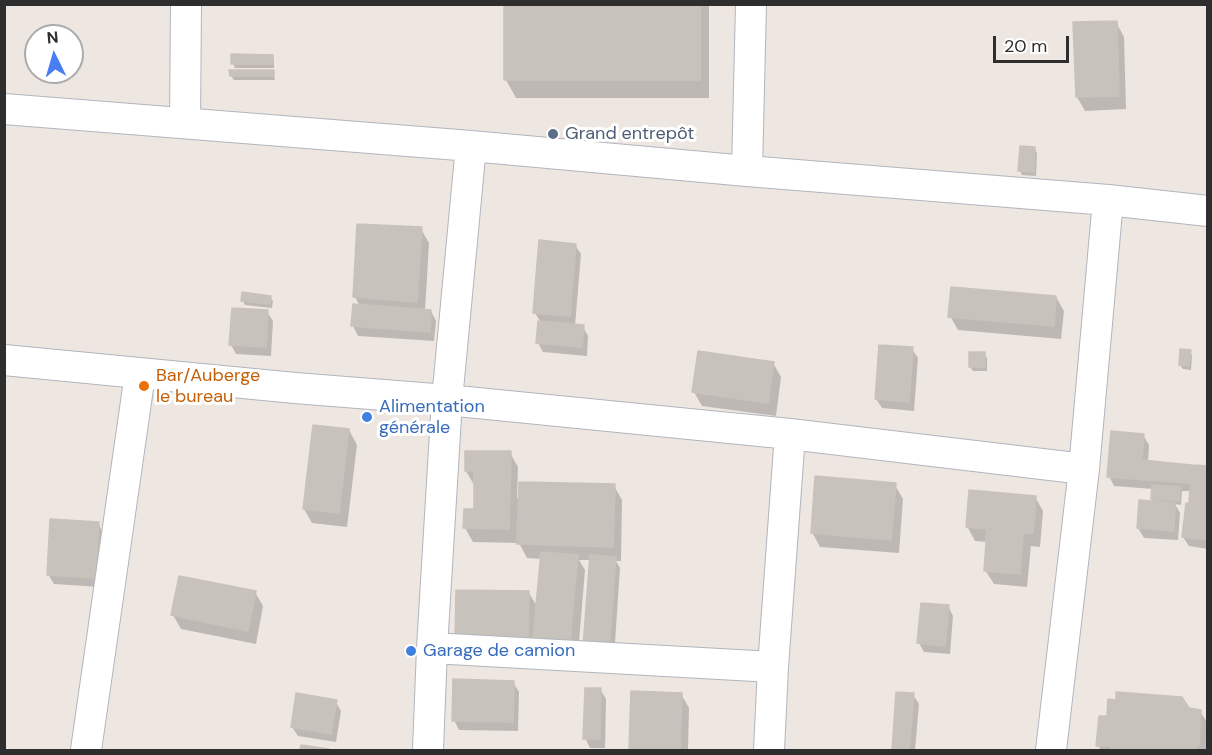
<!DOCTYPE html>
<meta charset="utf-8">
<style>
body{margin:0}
#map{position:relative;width:1212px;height:755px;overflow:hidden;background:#eee7e1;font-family:"DM Sans",sans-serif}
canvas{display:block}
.frame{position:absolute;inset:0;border:6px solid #2e2e2e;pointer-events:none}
.north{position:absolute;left:24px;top:24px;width:60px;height:60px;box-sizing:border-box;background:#fff;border:2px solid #ababab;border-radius:50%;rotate:355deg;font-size:16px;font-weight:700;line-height:24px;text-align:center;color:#2e2e2e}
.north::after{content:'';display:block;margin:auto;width:21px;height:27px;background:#497ef3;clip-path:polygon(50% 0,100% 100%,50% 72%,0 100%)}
.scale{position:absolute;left:993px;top:36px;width:76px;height:27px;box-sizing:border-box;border:3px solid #2e2e2e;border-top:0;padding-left:8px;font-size:18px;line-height:21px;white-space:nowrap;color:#2e2e2e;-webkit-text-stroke:4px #fff;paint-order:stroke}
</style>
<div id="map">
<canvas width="1212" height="755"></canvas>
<div class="frame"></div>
<div class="north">N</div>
<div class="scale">20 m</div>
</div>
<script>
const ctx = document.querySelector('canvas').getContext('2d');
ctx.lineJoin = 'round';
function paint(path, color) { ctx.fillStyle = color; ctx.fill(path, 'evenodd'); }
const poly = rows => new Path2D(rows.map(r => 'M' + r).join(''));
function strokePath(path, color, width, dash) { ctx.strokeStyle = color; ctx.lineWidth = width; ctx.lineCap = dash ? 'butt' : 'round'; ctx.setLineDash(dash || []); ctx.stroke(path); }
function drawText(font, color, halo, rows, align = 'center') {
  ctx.font = font + ' "DM Sans",sans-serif'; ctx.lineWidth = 6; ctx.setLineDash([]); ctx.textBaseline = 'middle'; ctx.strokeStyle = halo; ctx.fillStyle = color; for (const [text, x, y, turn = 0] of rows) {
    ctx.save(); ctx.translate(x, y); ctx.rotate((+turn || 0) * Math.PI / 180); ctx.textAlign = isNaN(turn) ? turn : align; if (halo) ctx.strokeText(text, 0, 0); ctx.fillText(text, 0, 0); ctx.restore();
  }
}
paint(poly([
 [506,4,709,4,709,98,516,98,506,80],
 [1116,22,1124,37,1126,109,1085,111,1077,97],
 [272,56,274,60,274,68,235,68,233,63],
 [273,71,275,80,234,80,231,76],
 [1035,149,1037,153,1036,176,1022,175,1020,171],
 [421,229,429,243,425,311,431,311,436,321,434,341,358,336,353,326,360,306,355,297],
 [575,245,581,254,575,326,583,327,588,336,587,356,543,352,538,343,540,321,535,313],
 [270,297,273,301,272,308,245,305,243,301],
 [1056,297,1064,311,1061,339,958,330,950,316],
 [267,312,273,321,271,356,236,354,231,345],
 [912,349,918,358,914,411,882,408,876,399],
 [1190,351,1192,356,1191,370,1183,369,1180,365],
 [984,353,987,358,987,371,973,371,970,367],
 [773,363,781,377,776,416,702,406,694,392],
 [349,430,357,445,347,527,312,523,304,509],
 [1143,435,1149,445,1148,462,1208,466,1208,549,1189,546,1183,537,1193,505,1190,501,1191,491,1182,491,1181,505,1175,504,1180,513,1178,540,1144,538,1138,528,1154,503,1152,499,1153,489,1114,486,1109,476],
 [510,453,518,467,517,498,614,486,622,500,621,561,616,561,620,568,614,658,590,656,591,560,579,560,585,570,578,654,543,651,536,639,535,658,457,642,529,593,538,608,542,559,527,558,519,543,473,542,465,528,475,511,474,485,466,471],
 [895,485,903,499,899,553,820,547,812,532],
 [1035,497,1043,511,1040,547,1031,546,1027,587,994,584,985,570,988,542,975,541,967,526],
 [98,523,103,533,100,587,54,584,48,574],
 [255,592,263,606,256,644,181,629,173,615],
 [948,606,953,616,950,654,924,652,919,643],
 [513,682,519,692,518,731,459,730,454,720],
 [600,689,606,699,605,748,590,748,585,738],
 [632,693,681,694,689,708,688,750,631,750],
 [898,693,913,695,919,704,915,750,893,750],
 [1117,701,1200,711,1208,724,1207,750,1101,750,1098,746,1108,718],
 [336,702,341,711,336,742,298,736,292,727]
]), '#0003');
const building = poly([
 [504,4,700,4,700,80,504,80,504,4],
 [1117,21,1119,96,1076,97,1073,22,1117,21],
 [231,54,273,55,273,64,231,64,231,54],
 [229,70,274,70,274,76,230,76,229,70],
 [1020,146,1035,147,1034,172,1018,171,1020,146],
 [357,224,422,227,417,302,353,297,357,224],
 [539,240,576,244,570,316,533,313,539,240],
 [951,287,1056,296,1054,326,948,317,951,287],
 [242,292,271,296,270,304,241,301,242,292],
 [353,304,431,310,430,332,351,326,353,304],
 [232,308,268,310,266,347,229,345,232,308],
 [538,321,584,325,582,347,536,343,538,321],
 [879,345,913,347,909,402,875,399,879,345],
 [1180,349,1191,350,1189,366,1179,365,1180,349],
 [698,351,774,362,768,403,692,392,698,351],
 [969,352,985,352,985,367,969,367,969,352],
 [313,425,349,429,339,513,303,509,313,425],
 [1111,431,1144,434,1142,460,1191,465,1189,483,1107,477,1111,431],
 [465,451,511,451,509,529,463,528,464,509,474,509,474,471,465,471,465,451],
 [1192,465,1208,466,1208,503,1189,502,1192,465],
 [815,476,896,483,891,540,811,533,815,476],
 [519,482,615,484,613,547,517,544,519,482],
 [1152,485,1180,487,1179,501,1151,499,1152,485],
 [969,490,1036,496,1033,533,1023,533,1020,574,984,571,987,529,966,527,969,490],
 [1139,500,1175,503,1174,531,1137,528,1139,500],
 [1186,503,1208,505,1208,540,1182,537,1186,503],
 [50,519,99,522,95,578,47,575,50,519],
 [541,552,578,555,570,641,533,637,541,552],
 [590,555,616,557,609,649,583,647,590,555],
 [179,576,256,591,248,631,171,615,179,576],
 [456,590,529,591,528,644,455,642,456,590],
 [921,603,949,605,945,646,917,643,921,603],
 [453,679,514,681,513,722,452,721,453,679],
 [585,688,601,688,600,739,583,739,585,688],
 [631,691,682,693,680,750,629,750,631,691],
 [896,692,914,693,909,750,892,750,896,692],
 [1116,692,1182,697,1189,708,1201,710,1199,745,1193,750,1111,750,1111,746,1096,746,1099,716,1107,716,1108,699,1116,700,1116,692],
 [296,693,337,700,331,734,291,727,296,693],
 [301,745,329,749,329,750,300,750,301,745]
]);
paint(building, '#c7c2bc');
strokePath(building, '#cac2ba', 1.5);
const minor = poly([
 [4,109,471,146,747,171,1108,200,1208,211],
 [185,123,186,4],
 [747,171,751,4],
 [4,360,295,388,447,400,790,434,1084,469],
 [432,648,773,667],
 [86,750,140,374],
 [428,750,432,648,447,400,471,146],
 [769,750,773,667,790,434],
 [1051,750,1084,469,1108,200]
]);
strokePath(minor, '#b1b5bd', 32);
strokePath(minor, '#fff', 30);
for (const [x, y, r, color] of [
 [553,134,6,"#5c6f8a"],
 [144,386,6,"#e8710a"],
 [367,417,6,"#3f7fe0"],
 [411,651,6,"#3f7fe0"]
]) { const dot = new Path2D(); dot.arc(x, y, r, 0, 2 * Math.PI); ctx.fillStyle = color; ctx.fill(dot); strokePath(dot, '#fff', 2); }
drawText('18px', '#4e5e75', '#fff', [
 ["Grand entrepôt",565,134]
], 'left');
drawText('18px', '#c56008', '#fff', [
 ["Bar/Auberge",156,376],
 ["le bureau",156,397]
], 'left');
drawText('18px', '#366cbe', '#fff', [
 ["Alimentation",379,407],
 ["générale",379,428],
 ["Garage de camion",423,651]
], 'left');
</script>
